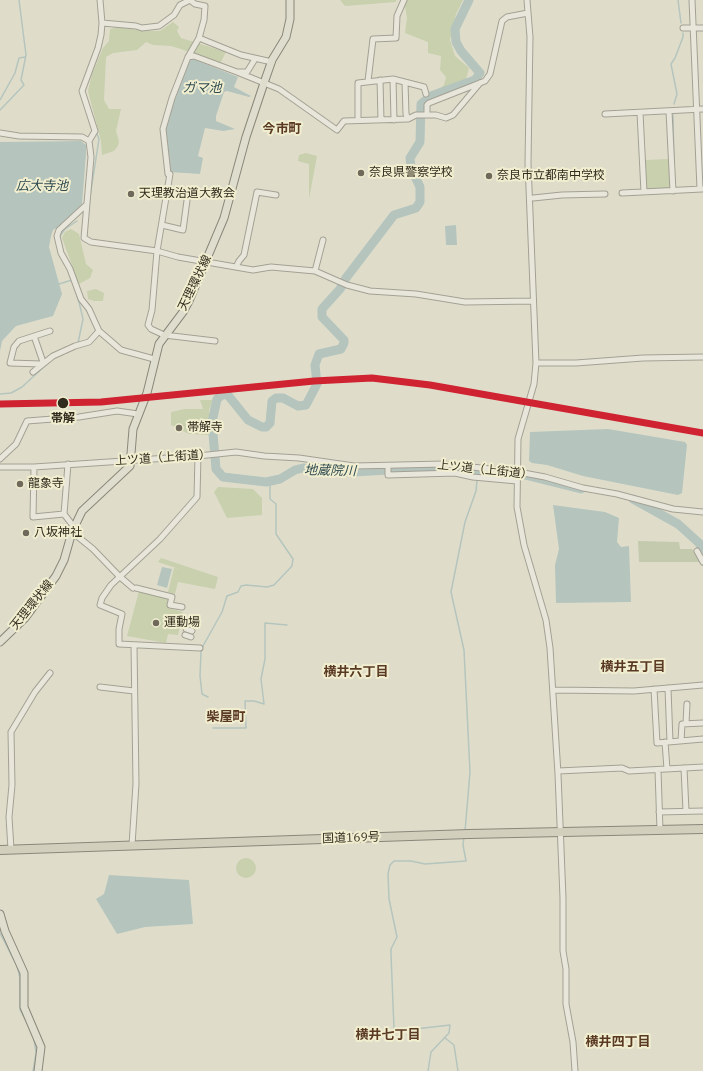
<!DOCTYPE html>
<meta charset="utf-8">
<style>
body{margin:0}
canvas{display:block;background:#dfddca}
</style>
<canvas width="703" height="1071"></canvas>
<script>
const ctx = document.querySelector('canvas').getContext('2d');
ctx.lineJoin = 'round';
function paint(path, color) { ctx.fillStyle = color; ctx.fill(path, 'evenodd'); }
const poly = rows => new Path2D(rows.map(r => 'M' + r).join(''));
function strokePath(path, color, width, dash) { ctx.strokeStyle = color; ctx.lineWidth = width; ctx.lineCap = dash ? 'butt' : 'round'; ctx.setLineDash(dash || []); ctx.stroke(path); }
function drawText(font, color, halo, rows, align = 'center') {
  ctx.font = font + ' "IBM Plex Serif","Noto Sans JP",serif'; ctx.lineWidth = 4; ctx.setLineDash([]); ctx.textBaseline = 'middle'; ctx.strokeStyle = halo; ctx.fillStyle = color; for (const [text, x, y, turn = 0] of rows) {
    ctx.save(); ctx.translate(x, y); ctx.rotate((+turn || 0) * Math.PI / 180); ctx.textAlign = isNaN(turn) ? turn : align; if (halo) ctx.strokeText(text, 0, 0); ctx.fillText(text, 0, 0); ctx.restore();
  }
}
paint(poly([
 [340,0,396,0,396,2,345,6],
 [407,0,463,0,456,14,450,40,455,56,469,68,465,83,433,98,432,95,444,85,446,77,440,70,441,56,428,53,428,42,405,33,407,18,405,6],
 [173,22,179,27,177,31,181,38,226,52,220,64,181,49,171,46,153,45,146,42,137,50,113,53,106,57,104,100,109,109,121,109,116,131,119,141,118,146,114,151,102,155,101,141,88,91,92,74,103,48,109,41,110,29,119,27,144,31,160,31],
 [306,153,317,156,309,199,309,164,298,161,299,155],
 [669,159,670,186,668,189,649,190,647,188,645,160],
 [71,229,79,234,86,264,93,270,90,278,79,284,62,238,65,232],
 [96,289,104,293,103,301,94,301,88,299,87,291],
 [200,400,213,400,209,410,210,435,189,434,171,425,171,412,185,409,203,409],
 [218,487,253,489,262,498,262,515,227,518,214,492],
 [161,558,218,577,215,589,178,582,175,594,168,592,174,568,179,569,158,562],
 [139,591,170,598,168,608,183,612,178,635,168,634,166,643,127,636],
 '236 868a10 10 0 1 1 20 0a10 10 0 1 1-20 0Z'
]), '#c8d0ae');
paint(poly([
 [638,541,679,542,680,549,692,549,700,562,639,562]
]), '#c4caad');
paint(poly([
 [193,59,238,77,234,87,251,96,249,97,227,91,224,92,216,116,216,121,235,129,223,131,205,128,198,156,203,158,200,174,169,172,165,129,188,62],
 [81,141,86,145,86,154,82,204,63,224,53,230,51,236,49,247,62,294,53,316,16,326,2,341,0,351,0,142],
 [456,225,457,245,446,245,445,226],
 [608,429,685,442,687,445,682,493,678,495,583,476,547,465,532,463,529,461,530,432],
 [553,505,605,512,619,518,617,542,621,547,629,546,631,602,556,603,555,565,559,549],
 [162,567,172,569,167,588,157,585],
 [109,875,189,880,193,924,145,927,117,934,96,899,104,894]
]), '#b5c5be');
strokePath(poly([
 [678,0,681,23],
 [0,100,15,73,19,58,25,57],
 [674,104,677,94,671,64,675,58,683,37,683,33],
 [0,110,24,85,21,80,26,55,19,0],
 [673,115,674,161],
 [90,197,99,139,96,131],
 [60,241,60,236,65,229,77,221],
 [59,284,72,280,79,302,83,319,78,343],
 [68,352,75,348],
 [0,394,11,393,22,387,47,364],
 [477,476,477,471],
 [208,697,202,694,200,676,201,652,203,646,222,612,227,596,238,592,241,586,246,585,267,587,274,585,292,566,293,559,276,534,276,504,270,499,270,482],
 [213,728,246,728,245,701,254,701,264,704,261,679,265,659,265,623,287,625],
 [465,831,470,772,464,650,451,592,465,522,476,491,477,480],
 [0,933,17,966,20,978,20,1010,30,1028],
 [445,1038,454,1045,458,1071],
 [33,1071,36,1053,34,1039],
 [428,1071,431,1052,449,1033,450,1025,398,1031,394,1029,391,954,391,949,397,937,389,899,388,874,390,865,394,861,411,861,425,864,466,861,463,845,464,837]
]), '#b5c5be', 1.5);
strokePath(poly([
 [469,0,455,29,456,42,461,51,480,73,475,80,431,96,421,104,420,142,410,158,411,168,420,187,420,202,416,208,394,215,346,278,340,289,322,309,322,317,344,340,344,343,341,349,319,354,315,365,317,384,306,405,298,406,283,398,276,398,272,401,270,423,266,427,262,427,248,420,227,394,222,395,217,399,212,422,216,469,223,477,266,482,280,479,295,470,303,468,323,471,354,472,437,467,525,475,581,489],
 [633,499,678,524,699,543,703,551]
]), '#b5c5be', 9);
const minor = poly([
 [190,0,195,4,205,6,204,20,199,38,188,57,172,98,163,129,168,174,170,174,157,251,152,310,148,325,151,329,164,335,215,341],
 [527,0,530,37,528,163,536,363,534,384,518,439,517,507,524,545,546,620,550,648,558,774,563,898,563,951,566,969,566,1004,573,1042,575,1071],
 [692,0,700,189],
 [102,23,136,26,142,28,159,26,174,15,180,5,190,0],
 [683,28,703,28],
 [199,38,241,55,272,62],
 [188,57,194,56,237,72,247,72,255,59],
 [237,72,279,89,337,130,344,121,408,119,416,115,436,115,446,118,453,115,480,83],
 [393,79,394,120],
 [380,80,381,120],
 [368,81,373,39,396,38,397,16,404,0],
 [405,82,406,114,408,119],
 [669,111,673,191],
 [640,113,644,192],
 [605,114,703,109],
 [427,115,427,105,429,103,485,81,490,74,502,21,507,17,528,13],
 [358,120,358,83,393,79,424,87,426,94],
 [0,133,19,136,82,137,89,141,91,157,84,238,91,242,157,251,178,257,253,270,271,267,315,271,347,285,370,291,416,294,465,302,533,301],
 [89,141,95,131,82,91,98,48,101,35,102,23,100,0],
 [622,193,702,189],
 [533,198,562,195,605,194],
 [86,205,59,230,57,236,61,253,70,269,81,299,89,309,99,331,121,350,154,359],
 [162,225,183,230,188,193,168,194],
 [236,267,239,261,244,255,257,192,276,195],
 [315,271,323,240],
 [34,336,43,362],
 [536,363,576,363,643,358,703,357],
 [41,364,10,363,14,347,19,341,50,331],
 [33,372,53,356,75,346,89,342,99,331],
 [198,456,197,497,160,539,111,585,102,598,100,605,122,614,119,629,119,644,200,648],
 [0,459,16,444,27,421,79,417,117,411,138,414],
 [68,464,64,514,74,527],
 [388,466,388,475,455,473,473,477,517,481],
 [0,467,34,467,198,456,236,452,264,456,299,458,354,466,444,464,518,472,545,477,583,488,617,494,673,509,703,512],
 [34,467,33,517,64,514],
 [72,532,93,549,119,576,133,588],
 [697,551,703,562],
 [136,588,172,597,170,605,182,607],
 [187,623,193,625],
 [186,629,192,631],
 [185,635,191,637],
 [100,687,134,691],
 [668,688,670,742],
 [654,689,657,743,703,739],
 [553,690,634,691,703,685],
 [686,723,687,704],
 [681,741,682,724,703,723],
 [665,742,667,769],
 [684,768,686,811],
 [658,770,660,830],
 [558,771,622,768,629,771,703,767],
 [659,812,703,811],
 [132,845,136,784,134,645],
 [11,849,9,817,12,785,11,732,35,692,50,673]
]);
const major = poly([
 [0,642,25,618,56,576,64,560,72,532,82,511,130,466,133,429,147,393,159,344,183,312,189,301,224,218,246,137,264,83,272,60,286,37,290,19,290,0],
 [0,914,5,931,24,973,24,1007,41,1047,38,1071]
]);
const highway = poly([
 [0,850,469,834,703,829]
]);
strokePath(minor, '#a4a194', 7);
strokePath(major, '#8a877a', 9);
strokePath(highway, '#8a877a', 10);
strokePath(minor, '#e8e6db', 5);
strokePath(major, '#dfddcd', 7);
strokePath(highway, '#d2cfbc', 8);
strokePath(poly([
 [0,404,101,402,314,381,372,378,430,385,703,433]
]), '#d02332', 7);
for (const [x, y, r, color] of [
 [361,173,4,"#6e695a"],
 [489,176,4,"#6e695a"],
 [131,194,4,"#6e695a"],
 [63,403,6,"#312b1d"],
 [179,428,4,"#6e695a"],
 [20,484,4,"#6e695a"],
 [26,533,4,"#6e695a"],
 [156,623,4,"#6e695a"]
]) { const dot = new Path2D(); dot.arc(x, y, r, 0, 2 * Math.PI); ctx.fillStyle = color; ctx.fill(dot); strokePath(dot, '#f1eed0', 1.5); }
drawText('12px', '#312b1d', '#f1eed0', [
 ["奈良県警察学校",369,173],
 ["奈良市立都南中学校",497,176],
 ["天理教治道大教会",139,194],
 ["帯解寺",187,428],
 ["龍象寺",28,484],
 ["八坂神社",34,533],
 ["運動場",164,623]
], 'left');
drawText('12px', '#312b1d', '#f1eed0', [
 ["天理環状線",195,283,-64],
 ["上ツ道（上街道）",163,458,-4],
 ["上ツ道（上街道）",485,470,6],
 ["天理環状線",32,605,-51],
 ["国道169号",351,838,-2]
]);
drawText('bold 12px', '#312b1d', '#f1eed0', [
 ["帯解",63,419]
]);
drawText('italic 13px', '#2e4b50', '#f1eed0', [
 ["ガマ池",202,88],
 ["広大寺池",42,186],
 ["地蔵院川",330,471,1]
]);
drawText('bold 13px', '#593922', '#f1eed0', [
 ["今市町",282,129],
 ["横井五丁目",633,667],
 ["横井六丁目",356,672],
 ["柴屋町",226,717],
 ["横井七丁目",388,1035],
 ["横井四丁目",618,1042]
]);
</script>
